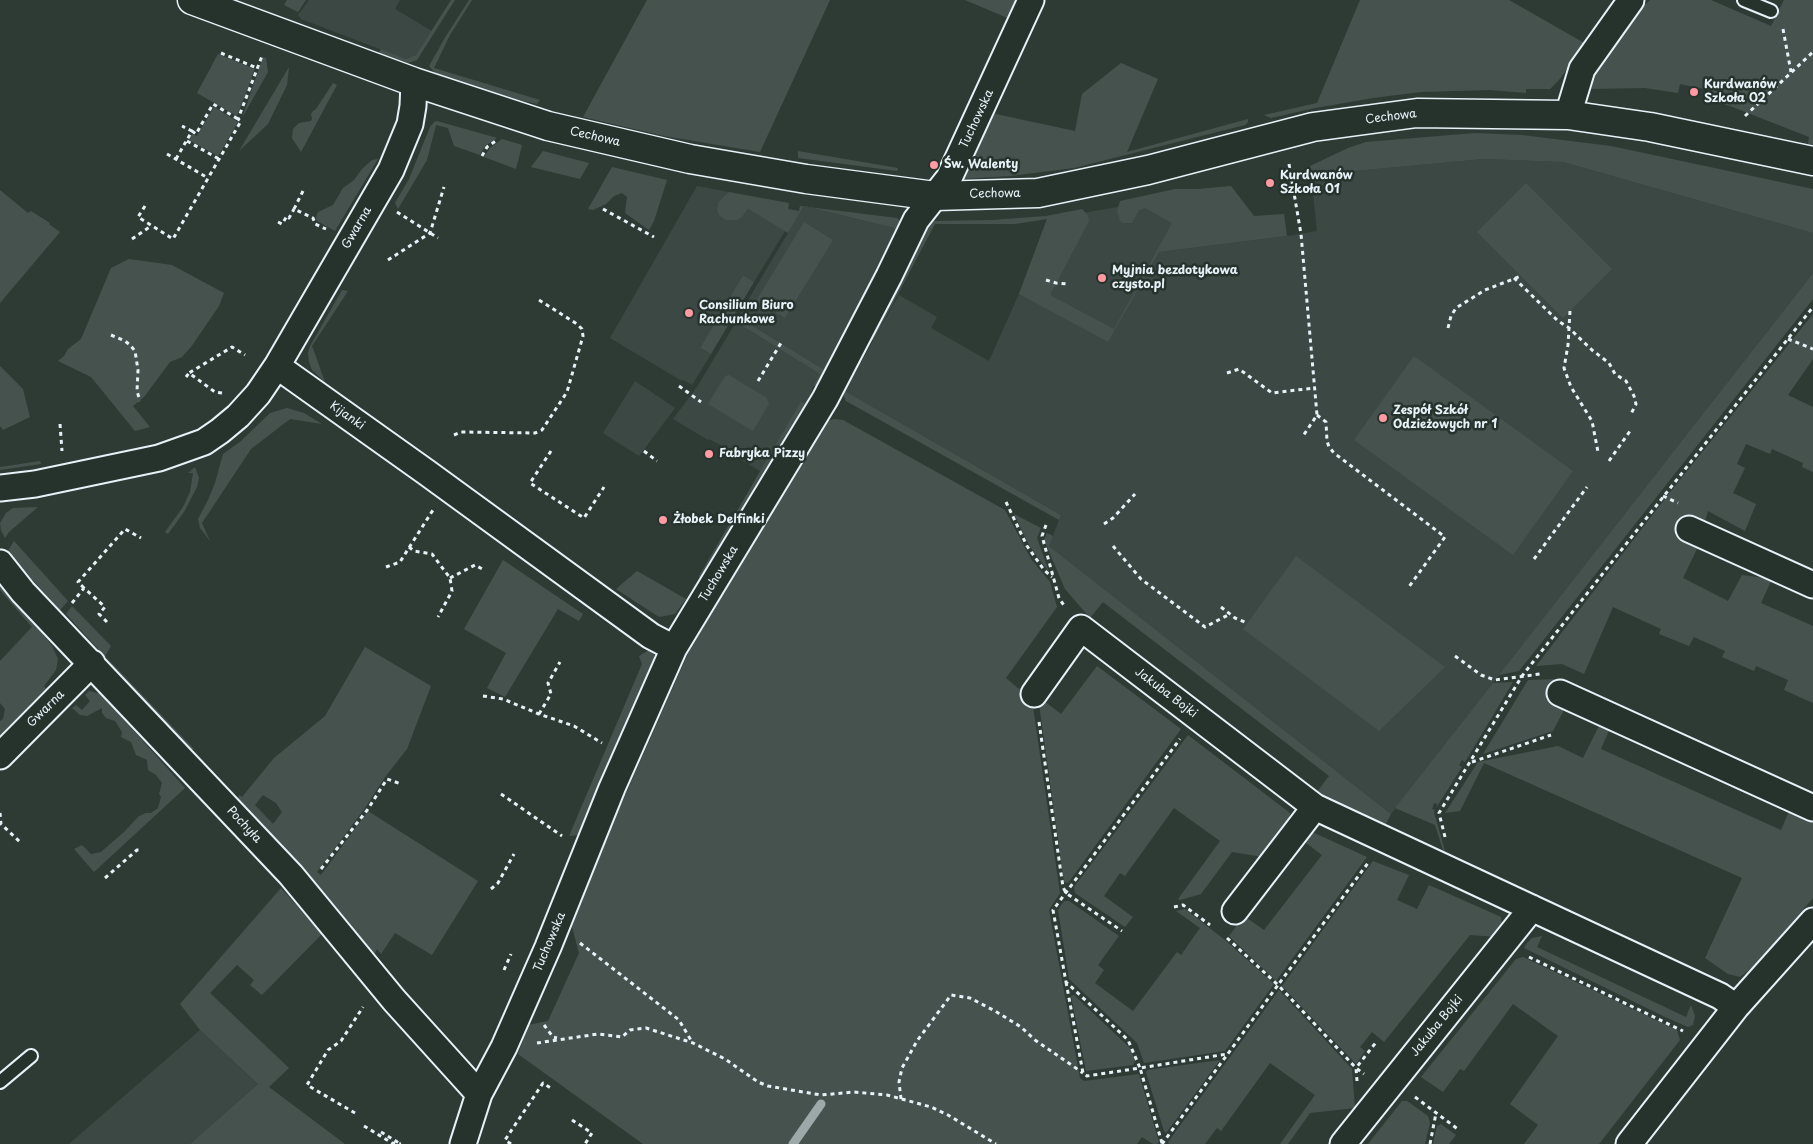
<!DOCTYPE html>
<meta charset="utf-8">
<style>
body{margin:0}
canvas{display:block;background:#2e3b35}
</style>
<canvas width="1813" height="1144"></canvas>
<script>
const ctx = document.querySelector('canvas').getContext('2d');
ctx.lineJoin = 'round';
function paint(path, color) { ctx.fillStyle = color; ctx.fill(path, 'evenodd'); }
const poly = rows => new Path2D(rows.map(r => 'M' + r).join(''));
function strokePath(path, color, width, dash) { ctx.strokeStyle = color; ctx.lineWidth = width; ctx.lineCap = dash ? 'butt' : 'round'; ctx.setLineDash(dash || []); ctx.stroke(path); }
function drawText(font, color, halo, rows, align = 'center') {
  ctx.font = font + ' "Playpen Sans",sans-serif'; ctx.lineWidth = 5; ctx.setLineDash([]); ctx.textBaseline = 'middle'; ctx.strokeStyle = halo; ctx.fillStyle = color; for (const [text, x, y, turn = 0] of rows) {
    ctx.save(); ctx.translate(x, y); ctx.rotate((+turn || 0) * Math.PI / 180); ctx.textAlign = isNaN(turn) ? turn : align; if (halo) ctx.strokeText(text, 0, 0); ctx.fillText(text, 0, 0); ctx.restore();
  }
}
paint(poly([
 [309,0,400,0,395,9,432,31,416,55,406,59,301,19,298,15],
 [1484,159,1563,162,1813,233,1813,273,1391,814,1049,546,1061,515,845,391,899,295,937,317,931,328,989,361,1019,294,1047,219,1142,203,1176,222,1160,252,1287,236,1317,231,1311,175],
 [697,186,729,192,719,201,743,216,748,209,785,231,754,282,743,275,700,348,711,354,692,385,683,380,682,381,610,338],
 [804,206,894,228,895,235,858,308,823,369,738,317],
 [736,322,820,374,813,386,806,407,765,474,722,448,722,446,709,439,708,440,673,419,697,387],
 [635,381,675,408,639,456,603,433],
 [200,1030,258,1084,190,1144,69,1144]
]), '#3b4843');
paint(poly([
 [287,0,306,0,298,12,284,5],
 [451,0,455,0,417,60,408,63,379,53,381,49,406,59,416,55],
 [469,0,472,0,450,35,434,68,540,100,537,104,519,100,435,73,429,66,446,36],
 [647,0,830,0,760,152,664,136,583,117],
 [965,0,1018,0,1010,19],
 [1360,0,1509,0,1586,44,1559,80,1550,89,1526,89,1526,93,1490,90,1421,92,1373,98,1315,108,1271,118,1264,115,1317,103],
 [1650,0,1711,0,1771,26,1784,0,1813,0,1813,145,1808,144,1809,137,1730,106,1707,100,1709,90,1680,84,1678,93,1645,88,1589,89,1588,87,1589,77,1625,24],
 [218,54,255,69,237,116,197,93],
 [263,57,266,58,268,72,242,118],
 [1121,63,1158,79,1127,152,1248,119,1248,122,1245,125,1074,168,1010,176,962,179,991,113,1075,131,1082,94],
 [289,67,287,85,268,124,239,151],
 [333,83,337,85,301,152,292,138,293,129,299,123,311,121,312,119,311,114,313,111,316,109],
 [214,107,238,122,218,156,189,140,192,134,197,136],
 [437,121,497,138,485,146,480,155,454,146,448,128,436,125,427,160,398,209,395,203,409,179,430,127,434,122],
 [1475,133,1522,135,1611,146,1813,189,1813,233,1563,162,1484,159,1311,175,1310,166,1348,148,1366,142],
 [502,139,522,145,516,169,484,157,490,148],
 [543,151,589,163,580,179,531,167],
 [798,151,898,168,897,171,798,158],
 [378,159,335,231,317,221,316,218,318,212,333,205,343,188,354,180,362,169,372,160],
 [612,167,667,180,654,221,649,230,625,213,627,197,622,193,614,196,606,204,593,210,588,209],
 [1526,183,1612,269,1563,318,1477,232],
 [1231,186,1254,216,1284,214,1287,236,1159,252,1108,342,1019,294,1047,219,1015,224,935,224,873,341,871,338,929,224,933,221,992,220,1046,216,1082,209,1087,214,1089,219,1088,223,1050,295,1114,329,1172,223,1145,208,1139,210,1132,223,1123,223,1120,221,1117,211,1120,201,1175,189,1198,189],
 [0,190,28,213,31,211,50,223,49,224,60,232,0,303],
 [729,192,789,203,788,209,799,211,800,206,897,218,900,221,902,227,821,385,813,386,820,374,736,322,738,317,823,369,858,308,895,236,894,228,804,206,788,233,748,209,743,216,738,220,726,220,719,215,717,209,719,201],
 [804,222,833,240,785,318,756,301],
 [129,259,172,265,224,293,219,306,191,347,182,357,170,362,144,397,133,406,150,427,135,431,91,377,58,361,64,356,68,349,81,339,111,268],
 [1813,273,1813,299,1519,671,1499,675],
 [743,275,754,282,711,354,700,348],
 [342,290,348,291,312,346,325,382,312,370,309,362,308,353,310,346],
 [1813,314,1813,359,1788,395,1813,407,1813,472,1802,467,1803,463,1772,449,1770,454,1746,444,1737,464,1745,468,1733,493,1756,504,1745,531,1708,511,1696,551,1683,578,1728,601,1742,575,1772,579,1761,603,1813,626,1813,703,1784,690,1788,680,1756,666,1754,671,1722,657,1725,651,1694,637,1689,646,1659,634,1661,629,1613,607,1584,674,1562,664,1536,666,1671,491],
 [1414,356,1573,471,1513,555,1354,440],
 [858,361,861,362,845,391,1061,515,1059,520,846,401,841,390],
 [0,366,23,389,30,417,3,430,0,426],
 [729,375,767,398,769,404,753,431,708,404,725,376],
 [803,402,807,410,704,578,700,579,699,576,800,403],
 [287,408,304,413,322,424,290,419,251,449,202,523,210,541,200,528,198,519,208,500,215,483,223,454,241,441,270,413],
 [834,419,843,420,1005,510,1031,559,1050,582,1057,607,1006,678,1032,700,1060,893,1049,910,1080,1078,1084,1081,1139,1074,1159,1142,1157,1144,1153,1144,1142,1137,1137,1144,643,1144,518,1054,528,1025,548,1021,579,953,572,927,599,854,690,649,825,422],
 [40,461,41,464,0,470,0,467],
 [195,467,199,478,197,487,184,512,168,534,165,532,183,507,190,492,193,473,188,473],
 [38,507,9,532,5,538,1,530,0,523,6,513,13,508],
 [1014,514,1041,528,1037,538,1049,572,1030,547],
 [1047,533,1053,536,1049,546,1391,814,1385,826,1317,792,1329,776,1103,602,1090,618,1065,589,1044,540],
 [14,541,68,601,60,610,7,552],
 [1296,556,1445,667,1379,731,1243,629],
 [503,560,583,614,579,621,558,609,505,697,487,688,506,653,464,629],
 [637,571,686,599,675,614,659,617,616,589],
 [0,586,42,633,52,646,58,659,56,670,44,686,46,689,0,741,0,721,3,719,5,709,0,703,0,661,32,627,0,590],
 [72,606,111,646,105,656,194,749,190,750,66,614],
 [365,647,431,686,407,749,385,777,365,808,317,872,321,875,368,811,478,881,432,955,395,933,381,954,377,949,374,955,332,902,238,800,239,795,242,797,274,758,325,716],
 [263,795,276,803,282,812,273,824,255,805],
 [649,650,654,655,654,661,581,835,569,836,642,664,639,656],
 [1097,666,1181,729,1068,883,1064,882,1039,704,1044,701,1061,714],
 [1559,679,1563,712,1553,731,1483,754,1528,680],
 [1513,682,1465,762,1462,760,1459,765,1462,767,1436,808,1437,804,1434,803,1432,809,1435,810,1434,812,1445,851,1443,850,1435,825,1395,808,1493,683],
 [89,691,101,694,185,788,94,872,74,849,82,845,91,854,101,852,124,832,139,816,146,813,151,813,158,808,161,797,159,794,162,783,156,775,148,770,147,760,136,755,131,742,121,737,122,732,115,721,106,718,102,713,102,708,87,716,80,715,72,708,76,705,82,710,90,701,85,695],
 [1600,724,1610,728,1601,749,1781,830,1790,809,1813,820,1813,898,1754,966,1740,977,1728,974,1705,958,1742,878,1484,763,1460,811,1445,813,1478,762,1558,746,1583,758],
 [1188,735,1290,813,1289,822,1263,857,1232,852,1201,894,1180,900,1178,899,1220,841,1174,808,1125,876,1120,873,1104,896,1133,917,1125,927,1075,893,1074,887],
 [1310,831,1367,857,1276,981,1229,936,1244,916,1264,930,1322,855,1302,840],
 [1373,861,1409,875,1397,900,1417,909,1429,885,1501,917,1502,927,1497,937,1470,935,1384,1042,1372,1032,1360,1047,1365,1051,1356,1064,1282,986],
 [281,888,322,934,262,995,250,985,254,980,237,965,210,993,289,1068,269,1087,345,1144,190,1144,258,1084,200,1030,180,1004],
 [1064,901,1069,901,1119,936,1098,965,1104,970,1095,983,1133,1011,1177,952,1181,955,1200,928,1176,911,1185,909,1225,940,1274,984,1225,1051,1144,1063,1137,1043,1069,979,1058,910],
 [1542,936,1537,947,1686,1017,1691,1005,1695,1016,1693,1025,1688,1027,1665,1017,1524,948,1527,943,1532,938],
 [1523,957,1677,1030,1680,1040,1599,1144,1524,1144,1538,1125,1510,1104,1558,1036,1513,1004,1464,1071,1460,1069,1443,1092,1421,1077,1516,959],
 [1279,990,1352,1069,1355,1108,1310,1113,1288,1144,1280,1144,1315,1095,1270,1063,1221,1131,1217,1128,1205,1144,1169,1144,1168,1142],
 [1074,995,1130,1048,1135,1061,1133,1065,1086,1071,1071,996],
 [1220,1060,1166,1133,1164,1131,1146,1073,1147,1070],
 [1402,1101,1407,1101,1428,1116,1430,1123,1425,1144,1368,1144],
 [1441,1124,1456,1135,1449,1144,1433,1144,1437,1126]
]), '#45524e');
strokePath(poly([
 [793,1144,821,1104]
]), '#9da8a9', 9);
const lane = poly([
 [1744,0,1771,11],
 [0,1082,31,1056]
]);
const street = poly([
 [1568,115,1582,69,1631,0],
 [277,366,426,472,651,636,674,648],
 [0,488,35,484,159,458,204,442,220,431,238,416,258,394,277,366,391,170,410,124,413,106,414,82],
 [1689,529,1813,585],
 [0,563,23,592,291,875,394,1000,479,1094],
 [1560,693,1813,808],
 [1034,694,1081,628,1315,807,1720,996,1736,1007],
 [0,756,92,663],
 [1235,911,1315,807],
 [463,1144,479,1094,504,1047,548,947,612,788,674,648,825,399,889,276,916,220,949,178,1031,0],
 [1343,1144,1532,908],
 [1629,1144,1736,1007,1813,921]
]);
const secondary = poly([
 [192,0,414,82,548,126,690,159,806,179,935,196,1038,193,1148,170,1313,127,1417,113,1568,115,1650,127,1813,161]
]);
strokePath(lane, '#e8f1f8', 16);
strokePath(street, '#e8f1f8', 29);
strokePath(secondary, '#e8f1f8', 31);
strokePath(poly([
 [1783,29,1791,72],
 [221,53,257,68],
 [1745,116,1813,52],
 [192,131,196,134,213,104,238,119],
 [187,141,219,159],
 [167,154,208,178],
 [482,156,487,147,497,140],
 [176,159,192,131,182,126],
 [1289,164,1301,234,1317,415,1303,436],
 [303,191,294,209,313,218,315,224,326,229],
 [145,206,138,217,173,239,241,121,238,119,262,56],
 [603,209,654,237],
 [397,212,438,238],
 [278,222,282,224,287,216,289,218,294,209],
 [132,239,151,226],
 [388,260,430,233,444,187],
 [1514,278,1557,320,1569,328,1592,350,1609,363,1615,374,1626,381,1634,396,1636,404,1630,416],
 [1046,280,1056,283,1067,284],
 [1570,311,1568,345,1564,368,1571,387,1592,421,1598,452],
 [1448,328,1451,316,1456,308,1485,290,1521,276],
 [111,335,125,341,130,345,135,351,138,370,137,391,140,401],
 [1788,339,1813,349],
 [1227,373,1239,369,1272,393,1314,388],
 [186,377,189,373],
 [758,381,781,343],
 [679,386,701,402],
 [222,393,215,392,189,373,232,347,245,355],
 [1317,415,1326,422,1327,441,1329,447,1334,453,1445,537,1408,588],
 [60,424,62,451],
 [454,435,461,432,535,433,542,430,567,392,583,336,582,329,577,324,539,300],
 [551,451,530,483,584,518,604,487],
 [644,451,657,461],
 [1609,461,1630,431],
 [1663,496,1678,503],
 [1006,502,1027,546,1044,570,1052,577],
 [1104,524,1113,518,1135,494],
 [1046,525,1042,536,1059,598,1065,607],
 [1113,546,1141,579,1205,627,1230,614],
 [409,547,414,551,432,554,450,578,452,591,438,617],
 [1534,559,1587,487],
 [386,567,400,562,433,510],
 [450,578,475,565,484,570],
 [84,588,78,582,125,529,141,538],
 [72,603,84,588,105,607,99,614,107,622],
 [1221,607,1235,618,1247,623],
 [1455,656,1481,675,1495,680,1540,674],
 [483,696,503,699,539,714,574,726,602,743],
 [539,714,551,694,548,683,560,662],
 [1039,722,1063,887,1066,893,1122,931],
 [1472,762,1551,735],
 [501,794,562,836],
 [0,813,1,824,21,843],
 [1445,837,1439,813,1522,676,1813,307],
 [321,869,368,809,387,779,401,784],
 [105,878,137,850,141,850],
 [491,889,498,883,514,854],
 [1174,907,1183,905,1210,925],
 [1227,938,1278,985,1368,863],
 [580,943,679,1020,692,1042],
 [1529,957,1683,1031],
 [504,970,511,954],
 [1066,982,1083,1073,1087,1076,1140,1068,1128,1040,1066,982,1053,910,1180,739],
 [544,1025,553,1037,557,1038],
 [537,1043,598,1034,622,1037,630,1030,646,1028,693,1043,725,1059,758,1082,768,1086,821,1095,854,1092,887,1095,931,1107,948,1115,996,1144],
 [1357,1081,1356,1068,1377,1041],
 [1415,1097,1459,1130],
 [901,1099,899,1082,902,1068,917,1041,951,995,970,998,995,1011,1021,1027,1035,1040,1083,1073],
 [355,1113,307,1085,328,1050,341,1041,363,1007],
 [572,1120,592,1133,585,1144],
 [364,1126,392,1143,401,1144],
 [381,1132,399,1143],
 [1162,1143,1140,1068,1227,1054],
 [511,1144,505,1140,543,1083,552,1089],
 [1162,1144,1278,985,1356,1068,1364,1074],
 [1430,1144,1436,1113]
]), '#e8f1f8', 3, [4, 4]);
strokePath(lane, '#26332d', 12);
strokePath(street, '#26332d', 25);
strokePath(secondary, '#26332d', 28);
for (const [x, y, r, color] of [
 [1694,92,5,"#ff9aa2"],
 [934,165,5,"#ff9aa2"],
 [1270,183,5,"#ff9aa2"],
 [1102,278,5,"#ff9aa2"],
 [689,313,5,"#ff9aa2"],
 [1383,418,5,"#ff9aa2"],
 [709,454,5,"#ff9aa2"],
 [663,520,5,"#ff9aa2"]
]) { const dot = new Path2D(); dot.arc(x, y, r, 0, 2 * Math.PI); ctx.fillStyle = color; ctx.fill(dot); strokePath(dot, '#26332d', 2); }
drawText('bold 12px', '#e8f1f8', '#26332d', [
 ["Kurdwanów",1704,85],
 ["Szkoła 02",1704,99],
 ["Św. Walenty",944,165],
 ["Kurdwanów",1280,176],
 ["Szkoła 01",1280,190],
 ["Myjnia bezdotykowa",1112,271],
 ["czysto.pl",1112,285],
 ["Consilium Biuro",699,306],
 ["Rachunkowe",699,320],
 ["Zespół Szkół",1393,411],
 ["Odzieżowych nr 1",1393,425],
 ["Fabryka Pizzy",719,454],
 ["Żłobek Delfinki",673,520]
], 'left');
drawText('12px', '#e8f1f8', '#26332d', [
 ["Cechowa",1391,117,-7],
 ["Tuchowska",977,119,-65],
 ["Cechowa",595,137,13],
 ["Cechowa",995,194,-1],
 ["Gwarna",357,228,-60],
 ["Kijanki",347,416,35],
 ["Tuchowska",719,574,-59],
 ["Jakuba Bojki",1166,693,37],
 ["Gwarna",46,709,-45],
 ["Pochyła",244,825,47],
 ["Tuchowska",550,942,-67],
 ["Jakuba Bojki",1437,1026,-51]
]);
</script>
